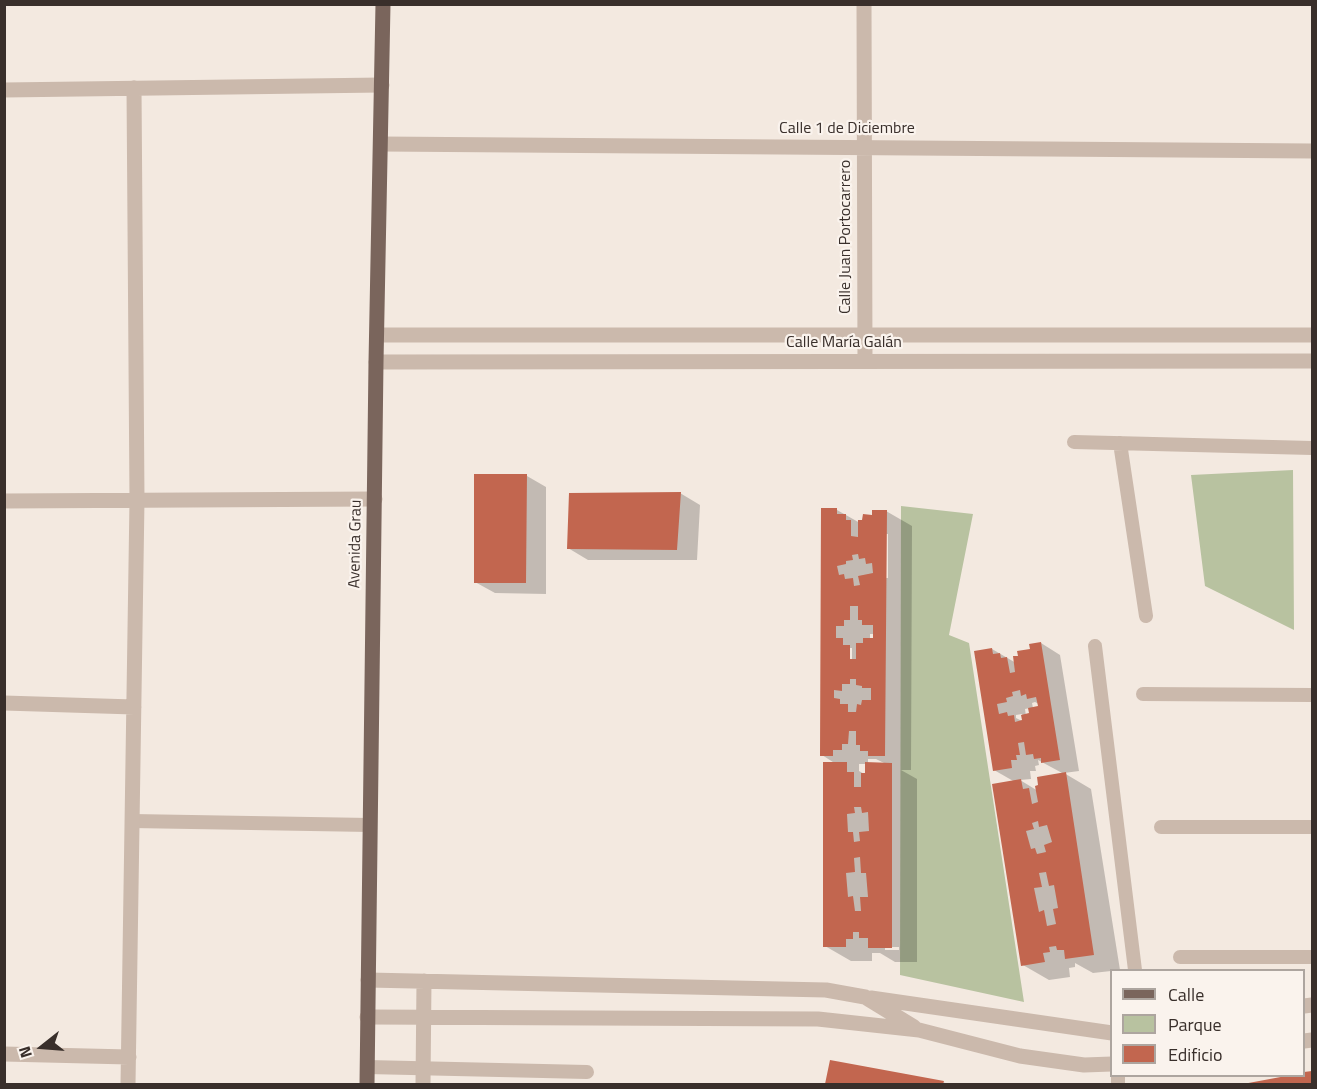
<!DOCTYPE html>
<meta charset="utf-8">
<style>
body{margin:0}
#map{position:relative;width:1317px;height:1089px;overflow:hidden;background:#f3e9e0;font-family:"Titillium Web",sans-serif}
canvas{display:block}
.frame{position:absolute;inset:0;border:6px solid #392f2b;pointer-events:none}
.legend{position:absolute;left:1110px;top:969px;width:195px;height:108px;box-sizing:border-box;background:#faf3ed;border:2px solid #ada59f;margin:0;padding:8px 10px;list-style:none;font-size:18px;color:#392f2b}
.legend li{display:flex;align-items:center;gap:12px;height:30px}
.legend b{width:30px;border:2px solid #ada59f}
.north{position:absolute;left:12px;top:1017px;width:60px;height:60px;-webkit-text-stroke:4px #faf3ed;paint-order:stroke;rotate:253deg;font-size:16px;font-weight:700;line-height:24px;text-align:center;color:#392f2b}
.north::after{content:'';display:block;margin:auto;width:21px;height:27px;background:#392f2b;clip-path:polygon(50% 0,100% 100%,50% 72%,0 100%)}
</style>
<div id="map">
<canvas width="1317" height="1089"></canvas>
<div class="frame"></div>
<ul class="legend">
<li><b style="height:8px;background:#7a655c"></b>Calle</li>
<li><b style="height:16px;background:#b8c2a0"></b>Parque</li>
<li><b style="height:16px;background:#c2664f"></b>Edificio</li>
</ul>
<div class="north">N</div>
</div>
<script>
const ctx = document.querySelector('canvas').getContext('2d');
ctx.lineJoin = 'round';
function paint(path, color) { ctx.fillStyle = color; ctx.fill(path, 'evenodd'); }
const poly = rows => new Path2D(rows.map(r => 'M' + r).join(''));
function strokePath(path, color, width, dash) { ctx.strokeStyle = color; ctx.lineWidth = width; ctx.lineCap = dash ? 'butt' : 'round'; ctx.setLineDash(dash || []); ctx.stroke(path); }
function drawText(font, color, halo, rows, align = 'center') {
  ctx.font = font + ' "Titillium Web",sans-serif'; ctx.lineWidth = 4.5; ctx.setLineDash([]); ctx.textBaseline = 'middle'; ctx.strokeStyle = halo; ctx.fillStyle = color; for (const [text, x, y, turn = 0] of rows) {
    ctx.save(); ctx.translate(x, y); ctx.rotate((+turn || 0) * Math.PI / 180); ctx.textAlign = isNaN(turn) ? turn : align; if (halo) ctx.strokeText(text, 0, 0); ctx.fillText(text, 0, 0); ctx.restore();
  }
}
paint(poly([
 [1293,470,1294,630,1205,586,1191,475],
 [901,506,973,514,949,635,969,643,1024,1002,900,975]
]), '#b8c2a0');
paint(poly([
 [527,476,546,487,546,594,495,593,475,582],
 [680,493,700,505,697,560,588,560,568,548],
 [837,510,860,523,886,511,912,526,911,770,901,770,917,779,917,962,895,962,880,953,872,953,872,961,851,961,825,946,836,764,822,755],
 [885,534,888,534,888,578,885,578],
 [870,634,874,634,875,640,870,640],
 [849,648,852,648,852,667,849,667],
 [868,759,876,759,886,764,868,764],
 [859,764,866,764,866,775,859,771],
 [885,947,899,947,899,950,885,950],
 [1041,643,1060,655,1079,771,1064,773,1091,789,1120,970,1093,973,1075,963,1075,967,1069,968,1070,977,1049,980,1023,965,1015,782,994,770,992,649,1016,663],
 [1035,702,1039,704,1039,707,1033,708,1032,703],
 [1030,708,1031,715,1026,716,1025,709],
 [1022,714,1024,722,1016,718,1016,715],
 [1038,760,1064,774,1038,791,1020,780,1031,779,1030,771,1036,771,1035,766,1039,765],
 [831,1062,943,1082,947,1084,827,1084],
 [1312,1072,1312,1084,1246,1084,1304,1076,1304,1074]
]), '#0003');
paint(poly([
 [474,474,527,474,526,583,474,583],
 [681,492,677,550,567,549,569,493],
 [821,508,837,508,837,514,846,514,846,520,851,520,851,536,858,537,858,520,862,520,863,514,872,515,872,510,887,510,885,756,868,756,868,751,860,751,860,745,856,745,856,731,849,731,848,744,842,744,842,750,833,750,833,756,820,756],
 [858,554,859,559,865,558,866,564,872,563,873,573,858,576,860,585,854,586,853,578,845,579,844,574,839,575,837,566,846,564,846,561,853,560,852,555],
 [850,606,858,606,858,620,862,620,862,625,873,625,873,638,863,638,863,643,856,643,856,659,850,659,850,645,843,645,843,638,836,638,836,626,844,626,844,620,850,620],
 [850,679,856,679,856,685,862,686,862,688,871,688,871,700,862,700,861,705,857,704,856,712,848,712,848,704,840,704,840,699,834,698,834,690,842,691,842,684,850,684],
 [1041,642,1060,760,1041,763,1041,758,1034,759,1033,754,1026,755,1024,742,1018,743,1020,755,1016,755,1017,760,1011,760,1012,768,993,771,974,651,992,648,993,654,1000,653,1001,658,1007,657,1010,673,1015,672,1013,656,1018,656,1017,651,1030,649,1029,644],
 [1020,690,1021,696,1026,694,1027,699,1036,697,1038,706,1028,708,1029,713,1021,715,1022,720,1015,722,1014,715,1008,716,1007,712,999,714,997,704,1007,702,1006,698,1013,696,1012,692],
 [823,762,847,762,847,772,854,772,854,787,861,787,861,773,865,773,865,762,892,763,892,948,868,948,868,938,859,938,859,932,853,932,853,939,846,939,846,947,823,947],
 [854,807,861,807,862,813,868,812,869,831,859,832,860,841,854,842,853,832,848,832,847,814,855,813],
 [860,857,861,873,866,873,868,897,860,897,861,911,855,911,853,896,848,897,846,873,855,872,854,858],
 [1066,772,1094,955,1065,959,1064,950,1057,950,1056,946,1049,947,1050,952,1043,953,1045,962,1021,966,992,784,1021,779,1023,789,1029,788,1032,804,1038,802,1035,786,1038,785,1037,777],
 [1038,821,1039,827,1047,825,1052,842,1044,845,1046,852,1037,854,1035,848,1031,849,1026,831,1034,829,1032,823],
 [1046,872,1049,886,1054,885,1058,908,1053,909,1056,924,1047,926,1044,910,1039,912,1034,888,1042,887,1039,873],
 [830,1060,944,1081,943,1084,825,1084],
 [1312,1071,1312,1084,1243,1084,1286,1076,1304,1076,1304,1072]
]), '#c2664f');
strokePath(poly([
 [1074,442,1312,448],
 [1120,443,1146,616],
 [1095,646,1135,970],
 [1143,694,1312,695],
 [132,821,370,825],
 [1161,827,1312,827],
 [1180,957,1312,957],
 [367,1067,587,1072],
 [1118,1084,1118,1076]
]), '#cbb9ac', 14);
strokePath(poly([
 [864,4,865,361],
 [4,90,382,85],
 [381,144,1312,151],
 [4,501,375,499],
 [4,703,134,707],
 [368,980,826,990,865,997,914,1027],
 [871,998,1112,1033],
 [1304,1006,1312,1005],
 [367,1017,818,1019,919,1030,1020,1056,1084,1065,1112,1064],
 [1304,1041,1312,1040],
 [4,1054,129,1057],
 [128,1084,137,500,134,88],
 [423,1084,424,981]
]), '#cbb9ac', 15);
strokePath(poly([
 [377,335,1312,335],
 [376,362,1312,361]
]), '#cbb9ac', 15);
strokePath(poly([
 [367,1084,376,362,383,4]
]), '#7a655c', 15);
drawText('16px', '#392f2b', '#faf3ed', [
 ["Calle 1 de Diciembre",847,129],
 ["Calle Juan Portocarrero",846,237,-90],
 ["Calle María Galán",844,343],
 ["Avenida Grau",356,544,-89]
]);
</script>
